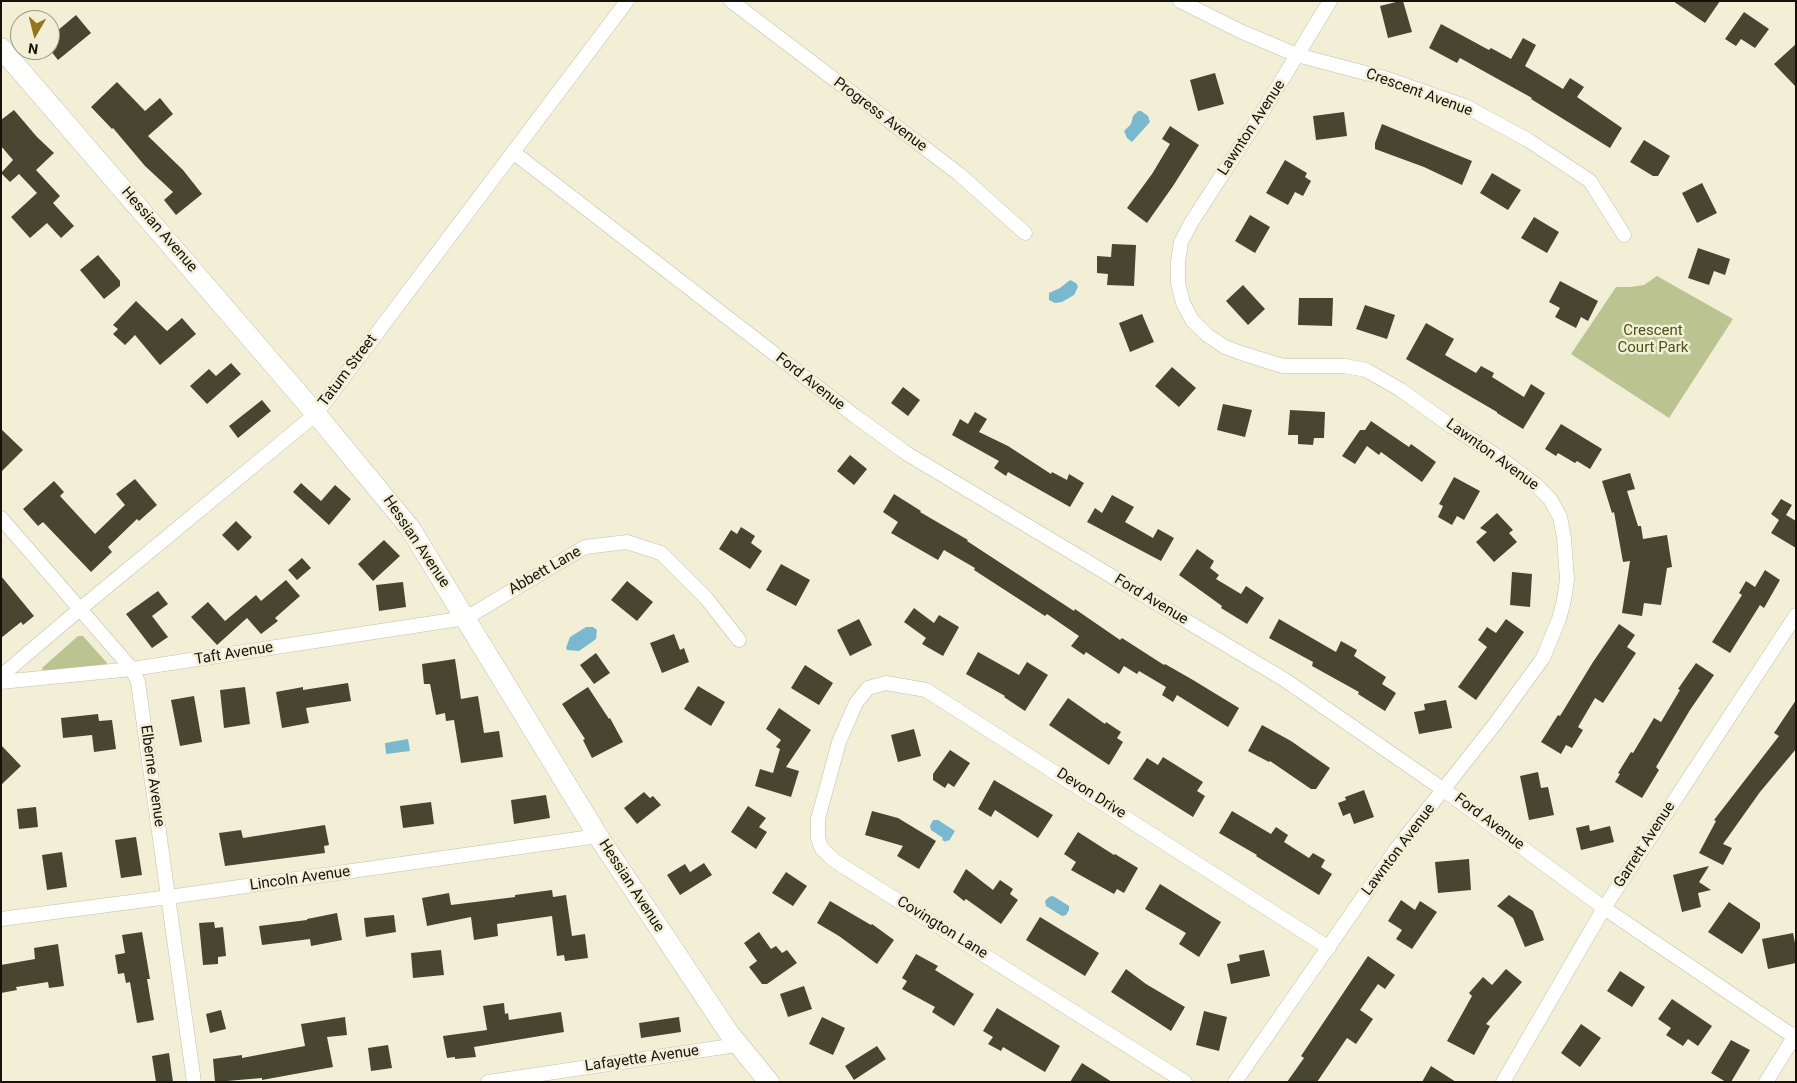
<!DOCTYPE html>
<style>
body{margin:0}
#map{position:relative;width:1797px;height:1083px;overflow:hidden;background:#f3efd7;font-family:Roboto,sans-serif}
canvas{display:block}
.frame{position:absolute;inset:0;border:2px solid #14120a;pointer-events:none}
.north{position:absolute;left:10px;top:10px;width:50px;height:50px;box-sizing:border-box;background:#f3efd7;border:1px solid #9a9785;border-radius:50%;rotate:188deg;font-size:14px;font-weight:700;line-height:20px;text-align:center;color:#14120a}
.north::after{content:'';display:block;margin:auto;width:18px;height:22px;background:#99721e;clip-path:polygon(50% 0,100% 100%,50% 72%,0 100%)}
</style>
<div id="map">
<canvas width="1797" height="1083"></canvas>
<div class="frame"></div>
<div class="north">N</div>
</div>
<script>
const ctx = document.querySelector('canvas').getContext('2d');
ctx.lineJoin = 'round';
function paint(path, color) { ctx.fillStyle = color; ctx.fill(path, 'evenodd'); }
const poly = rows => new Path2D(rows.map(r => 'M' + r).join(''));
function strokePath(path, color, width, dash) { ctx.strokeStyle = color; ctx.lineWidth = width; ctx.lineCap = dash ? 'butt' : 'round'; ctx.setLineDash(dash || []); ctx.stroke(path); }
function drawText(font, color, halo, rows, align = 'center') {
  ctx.font = font + ' Roboto,sans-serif'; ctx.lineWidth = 5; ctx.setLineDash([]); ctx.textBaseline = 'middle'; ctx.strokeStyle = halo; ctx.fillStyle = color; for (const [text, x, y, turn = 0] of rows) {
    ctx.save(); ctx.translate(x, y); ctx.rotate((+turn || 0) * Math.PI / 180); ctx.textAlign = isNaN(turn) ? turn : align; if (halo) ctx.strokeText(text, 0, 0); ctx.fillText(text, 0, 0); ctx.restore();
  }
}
paint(poly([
 [1657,276,1733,319,1669,418,1571,354,1616,287,1630,287,1644,285],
 [78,636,83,636,107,663,106,667,45,674,42,668]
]), '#bbc490');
paint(poly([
 [1138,111,1141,111,1148,116,1150,122,1132,142,1127,138,1124,131,1131,124,1133,116],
 [1070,280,1076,283,1078,287,1074,295,1062,302,1055,303,1049,300,1049,293,1060,288],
 [586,627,593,627,597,630,596,639,579,651,567,650,566,648,570,637],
 [408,739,410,751,386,754,385,743],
 [933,820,938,820,955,831,949,841,947,840,946,842,942,840,943,838,931,830,930,826],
 [1053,896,1069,906,1069,910,1066,915,1062,916,1046,906,1045,901,1049,897]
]), '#79b8ce');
paint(poly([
 [1400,1,1403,1,1412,32,1388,38,1380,6],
 [1673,1,1720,1,1705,23],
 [1744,12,1769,29,1755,48,1741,39,1736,46,1725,39],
 [76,15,91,33,58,60,50,50,50,37],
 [1441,24,1489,50,1491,48,1511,59,1523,38,1536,45,1525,66,1563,89,1570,78,1584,87,1577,97,1622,128,1610,148,1531,99,1532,98,1460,58,1457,63,1429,48],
 [1796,44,1796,87,1774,64],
 [1215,73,1224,104,1198,111,1190,80],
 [117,82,145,111,160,98,173,114,148,136,183,170,202,194,176,215,164,200,173,192,145,166,113,128,112,129,91,107],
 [14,110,37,137,54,153,36,170,60,196,53,203,74,226,61,238,47,223,30,238,11,217,37,193,19,174,10,182,1,173,13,160,1,146,1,120],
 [1344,112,1347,136,1316,140,1313,116],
 [1382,124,1472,161,1462,185,1424,167,1375,149,1375,143],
 [1170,126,1199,145,1173,186,1147,223,1127,208,1152,174,1170,144,1162,139],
 [1644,140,1670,156,1658,176,1653,176,1630,162],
 [1285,160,1307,173,1305,177,1311,181,1303,196,1295,192,1288,205,1266,193],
 [1492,173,1521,190,1508,210,1480,193],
 [1702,183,1717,213,1697,223,1682,193],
 [1250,215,1270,227,1255,253,1235,241],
 [1534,217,1559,232,1547,253,1521,238],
 [1112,244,1136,245,1134,286,1107,285,1108,274,1097,273,1097,256,1111,257],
 [1698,248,1730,259,1725,275,1714,271,1709,285,1688,278],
 [98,255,120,281,120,286,104,299,80,270],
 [1560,281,1598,301,1588,321,1581,317,1576,328,1555,317,1560,308,1549,302],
 [1243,285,1265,309,1248,325,1226,301],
 [1299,298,1333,298,1332,326,1298,325],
 [136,301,167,331,182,318,196,334,160,365,135,335,125,345,113,334,118,329,113,325],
 [1365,305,1395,315,1387,339,1356,329],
 [1142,314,1154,342,1130,352,1119,323],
 [1426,323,1454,339,1445,355,1476,373,1481,366,1494,373,1492,377,1524,397,1531,384,1545,393,1523,429,1497,413,1497,412,1406,359],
 [231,363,241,374,207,404,190,386,209,369,216,376],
 [1172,367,1196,388,1179,407,1155,386],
 [903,387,920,400,908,416,891,403],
 [262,400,271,411,238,438,229,426],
 [1223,404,1252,410,1245,437,1217,430],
 [1290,410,1325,412,1324,438,1314,438,1313,445,1298,444,1298,435,1288,435],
 [975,412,987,419,979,432,1008,446,1051,474,1052,472,1067,480,1069,474,1084,483,1070,507,1008,472,1006,476,994,468,999,461,952,435,960,419,968,424],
 [1371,421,1409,447,1411,444,1436,462,1422,482,1381,452,1379,455,1367,446,1355,464,1342,456,1360,430,1365,430],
 [1561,424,1602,449,1590,469,1577,461,1575,463,1558,453,1556,456,1545,449],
 [1,429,23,450,1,472],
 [850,455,867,469,854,485,837,471],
 [1630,473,1635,489,1627,491,1638,526,1641,526,1643,539,1667,535,1672,567,1667,568,1661,605,1644,603,1642,616,1622,613,1630,561,1623,562,1614,512,1612,513,1602,481],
 [1454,477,1480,491,1464,520,1457,516,1452,525,1438,517,1443,506,1439,504],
 [135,479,157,505,139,521,137,519,108,547,112,552,91,572,43,522,38,526,23,509,54,481,64,492,60,496,95,534,125,505,116,494],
 [301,483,321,501,335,485,351,499,329,525,293,492],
 [894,494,921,511,920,512,968,540,967,541,1074,611,1075,609,1120,640,1122,638,1164,665,1165,664,1193,680,1239,708,1228,727,1177,695,1173,702,1162,695,1166,687,1139,671,1137,674,1124,666,1119,674,1086,652,1084,655,1071,646,1079,636,1047,614,1045,616,974,570,975,568,944,550,938,560,891,533,898,522,883,512],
 [1112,495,1134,507,1125,522,1153,538,1158,529,1174,538,1161,561,1087,522,1095,508,1102,513],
 [1781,499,1792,505,1786,515,1796,521,1796,548,1771,533,1779,520,1771,514],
 [1497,513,1513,530,1509,533,1517,542,1494,562,1476,542,1487,532,1480,528],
 [236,521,252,537,238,551,222,535],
 [741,527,755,536,751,543,762,551,750,569,719,549,731,530,737,534],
 [384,540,400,556,373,581,358,564],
 [1197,549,1214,561,1210,568,1219,575,1216,579,1241,594,1246,586,1264,598,1247,624,1221,608,1222,606,1179,575],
 [302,558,311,568,297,580,288,570],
 [781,564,810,580,796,606,766,590],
 [1765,570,1780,580,1764,608,1760,605,1730,653,1712,642,1742,595,1739,593,1746,581,1755,587],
 [1512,572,1532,574,1530,607,1510,605],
 [1,576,34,616,23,625,21,622,1,638],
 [286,580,300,596,275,618,278,621,261,634,247,618,217,645,191,617,208,602,225,621,256,595,261,601],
 [627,581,653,602,637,621,611,600],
 [403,582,406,607,379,611,376,585],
 [158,591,168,604,152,616,168,637,152,648,126,614],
 [914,608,934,623,939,615,959,627,943,656,922,644,926,638,904,622],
 [859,619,872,645,850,656,837,630],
 [1279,619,1336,652,1341,641,1357,650,1354,656,1386,677,1382,684,1396,693,1385,711,1358,694,1359,692,1312,666,1313,662,1269,638],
 [1506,619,1524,632,1476,700,1458,687,1487,647,1478,640,1487,627,1496,633],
 [1619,624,1635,635,1627,647,1636,653,1603,703,1595,698,1578,727,1583,730,1572,748,1566,745,1561,754,1541,742,1558,715,1560,716,1593,662],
 [674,634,680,650,684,648,689,662,662,673,650,643],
 [978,652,1019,675,1027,662,1048,675,1025,711,1004,697,1005,696,966,674],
 [596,653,610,673,594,684,580,665],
 [455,659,461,699,478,696,484,733,499,731,503,757,461,763,454,720,446,721,445,713,436,715,430,684,424,684,422,664],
 [1696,663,1714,675,1690,710,1656,767,1659,770,1642,798,1615,782,1620,774,1618,773,1631,752,1633,753,1654,718,1661,722,1680,690,1678,689],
 [805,665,833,683,819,705,791,688],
 [348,683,351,701,306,708,309,723,282,728,276,692,303,687,303,690],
 [698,686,725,702,711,726,684,709],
 [245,687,250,724,224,728,220,690],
 [588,687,609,719,610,718,623,742,592,758,583,740,585,739,562,704],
 [194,696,202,742,180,746,171,700],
 [1068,698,1105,724,1106,722,1121,732,1117,738,1123,742,1109,765,1049,725],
 [1446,700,1452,728,1419,734,1414,712,1425,710,1424,704],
 [1796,700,1796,749,1760,792,1723,844,1732,848,1723,865,1699,853,1716,821,1714,820,1779,736,1774,733],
 [779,708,811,730,786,767,799,771,791,797,755,786,760,769,773,773,780,749,776,747,781,740,766,729],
 [98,714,99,721,112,720,116,749,94,752,92,735,63,738,61,718],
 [1262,725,1291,741,1330,768,1316,789,1311,789,1270,761,1269,762,1248,751],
 [914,729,921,756,898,762,891,735],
 [1,745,21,766,1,785],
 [950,750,970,763,954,787,948,783,945,788,933,780,933,774],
 [1163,757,1203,782,1197,791,1205,796,1193,817,1133,779,1147,758,1158,765],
 [1538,772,1541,788,1548,787,1554,815,1529,820,1520,776],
 [994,780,1053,815,1038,838,995,810,991,817,978,809],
 [1364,790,1374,817,1354,824,1350,813,1343,816,1338,803,1346,800,1345,797],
 [644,792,650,798,653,796,661,805,637,824,624,808],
 [546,795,550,818,514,824,511,800],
 [431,802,434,824,403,828,400,806],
 [748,806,766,818,759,827,767,832,756,849,731,832],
 [36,807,38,827,19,829,17,809],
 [872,811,898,818,936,841,919,869,897,856,903,846,865,835],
 [1232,811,1271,834,1276,827,1288,835,1284,842,1309,858,1313,853,1325,860,1321,867,1332,874,1319,895,1256,856,1257,855,1219,833],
 [325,825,329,845,324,846,325,853,225,866,219,833,241,830,243,838],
 [1589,825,1590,831,1610,826,1614,842,1581,850,1576,828],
 [1078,832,1114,855,1115,854,1138,868,1124,893,1117,889,1114,894,1071,870,1076,862,1064,854],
 [136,837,142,875,121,878,115,840],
 [62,852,67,887,47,890,42,855],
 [1469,859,1471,890,1438,893,1435,862],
 [704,863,712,875,680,895,667,875,685,864,690,872],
 [1709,866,1699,882,1711,890,1698,893,1701,907,1682,912,1673,875],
 [966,869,993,890,1000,880,1013,889,1010,894,1018,900,1001,924,966,899,964,901,953,892],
 [786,872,807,886,793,906,772,893],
 [1160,884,1221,922,1199,957,1179,944,1186,933,1145,909],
 [552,890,553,897,566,895,572,936,585,934,588,958,565,961,564,955,557,956,552,916,497,924,498,936,474,940,471,917,427,926,422,898,449,893,451,905,515,897,515,895],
 [1509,895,1533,911,1544,940,1525,947,1513,918,1497,906],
 [1401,900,1415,910,1420,901,1437,912,1412,949,1396,939,1402,930,1388,921],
 [830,901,871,925,872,924,894,940,877,964,839,936,817,923],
 [1729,902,1760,923,1760,928,1742,954,1708,932],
 [337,913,342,940,311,946,310,939,262,945,259,926,307,920,307,919],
 [394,915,396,932,366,937,364,918],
 [1040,917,1099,953,1085,976,1026,940],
 [214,922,215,928,223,927,226,956,218,957,218,964,203,965,199,923],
 [142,932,150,979,147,979,154,1020,137,1023,130,982,126,983,124,973,118,974,115,955,125,953,122,935],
 [759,932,771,949,776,946,782,953,787,950,797,963,767,984,762,984,749,967,757,961,744,943],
 [1793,933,1796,948,1796,963,1768,969,1762,939],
 [58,944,64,986,49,988,48,982,16,987,17,990,1,993,1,965,35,959,34,948],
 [441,950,444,975,413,978,411,953],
 [1264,950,1270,976,1231,984,1227,964,1240,961,1239,955],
 [916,954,938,966,935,970,974,994,954,1026,932,1012,935,1007,902,989,907,981,902,978],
 [1368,956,1395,975,1385,989,1378,984,1360,1010,1373,1019,1356,1044,1347,1038,1317,1082,1287,1082,1304,1058,1301,1056],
 [1126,969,1146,984,1185,1007,1171,1031,1111,992],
 [1506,969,1522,982,1486,1024,1490,1026,1474,1055,1447,1041,1472,996,1469,993,1483,977,1492,985],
 [1620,971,1645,987,1632,1007,1607,991],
 [804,986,812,1009,788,1017,780,994],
 [1672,999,1712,1026,1698,1046,1688,1039,1683,1046,1666,1035,1671,1028,1658,1019],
 [504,1003,505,1014,508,1013,509,1020,561,1012,564,1032,474,1047,476,1057,455,1059,455,1057,447,1058,443,1036,487,1030,483,1006],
 [997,1008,1060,1046,1045,1072,1003,1047,1001,1051,988,1044,993,1037,983,1031],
 [221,1010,226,1029,210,1033,206,1014],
 [1204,1011,1227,1017,1219,1051,1196,1045],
 [345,1017,347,1035,327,1037,333,1067,262,1080,262,1078,215,1082,213,1059,242,1055,242,1058,305,1046,301,1024],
 [679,1017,681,1032,641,1038,639,1023],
 [822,1017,845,1028,833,1055,809,1044],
 [1581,1024,1601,1038,1580,1067,1561,1053],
 [1731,1040,1750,1050,1731,1082,1726,1082,1711,1073],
 [388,1045,392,1068,371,1071,368,1048],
 [877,1046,886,1059,854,1080,845,1066],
 [169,1053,173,1082,156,1082,152,1056],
 [1082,1063,1112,1082,1070,1082],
 [1431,1066,1456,1082,1422,1082]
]), '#484531');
const minor = poly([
 [731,1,959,174,1025,233],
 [1180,1,1240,31,1297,55,1388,79,1465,106,1528,140,1590,181,1624,235],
 [513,152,855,416,906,453,1285,680,1444,790,1604,908,1796,1038],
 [1,518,132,669,138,682,194,1082],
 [1,676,80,609,316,414,627,1],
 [1,682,132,669,466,618,585,547,627,542,661,553,706,598,739,640],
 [1,919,169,897,598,836],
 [488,1082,737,1045],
 [1185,1082,835,861,822,849,818,838,818,819,839,742,856,703,868,688,886,683,926,690,1329,948],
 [1235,1082,1397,848,1495,724,1543,658,1559,619,1564,600,1567,579,1564,538,1560,517,1550,499,1536,485,1503,460,1451,426,1401,390,1366,370,1345,366,1283,366,1244,354,1225,347,1207,335,1192,320,1183,303,1178,283,1178,262,1181,242,1191,223,1258,119,1330,1],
 [1503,1082,1604,908,1796,615],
 [1766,1082,1796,1034]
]);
const secondary = poly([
 [1,48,316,414,410,528,598,836,729,1033,769,1082]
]);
strokePath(minor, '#c3bfa9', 15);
strokePath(secondary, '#c3bfa9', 21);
strokePath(minor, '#fff', 14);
strokePath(secondary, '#fff', 20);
drawText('15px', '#14120a', '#f3efd7', [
 ["Crescent Avenue",1419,93,20],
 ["Progress Avenue",880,115,37],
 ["Lawnton Avenue",1252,128,-57],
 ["Hessian Avenue",159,230,49],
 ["Tatum Street",348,371,-53],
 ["Ford Avenue",810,382,38],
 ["Lawnton Avenue",1492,455,36],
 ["Hessian Avenue",416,542,56],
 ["Abbett Lane",545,571,-30],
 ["Ford Avenue",1151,600,31],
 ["Taft Avenue",234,654,-9],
 ["Elberne Avenue",152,776,82],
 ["Devon Drive",1091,794,33],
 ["Ford Avenue",1489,822,37],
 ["Garrett Avenue",1645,845,-57],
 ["Lawnton Avenue",1399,850,-53],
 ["Lincoln Avenue",300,879,-8],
 ["Hessian Avenue",631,886,57],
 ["Covington Lane",942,928,32],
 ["Lafayette Avenue",642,1059,-8]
]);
drawText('15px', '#4c5318', '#f3efd7', [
 ["Crescent",1653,331],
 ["Court Park",1653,348]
]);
</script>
